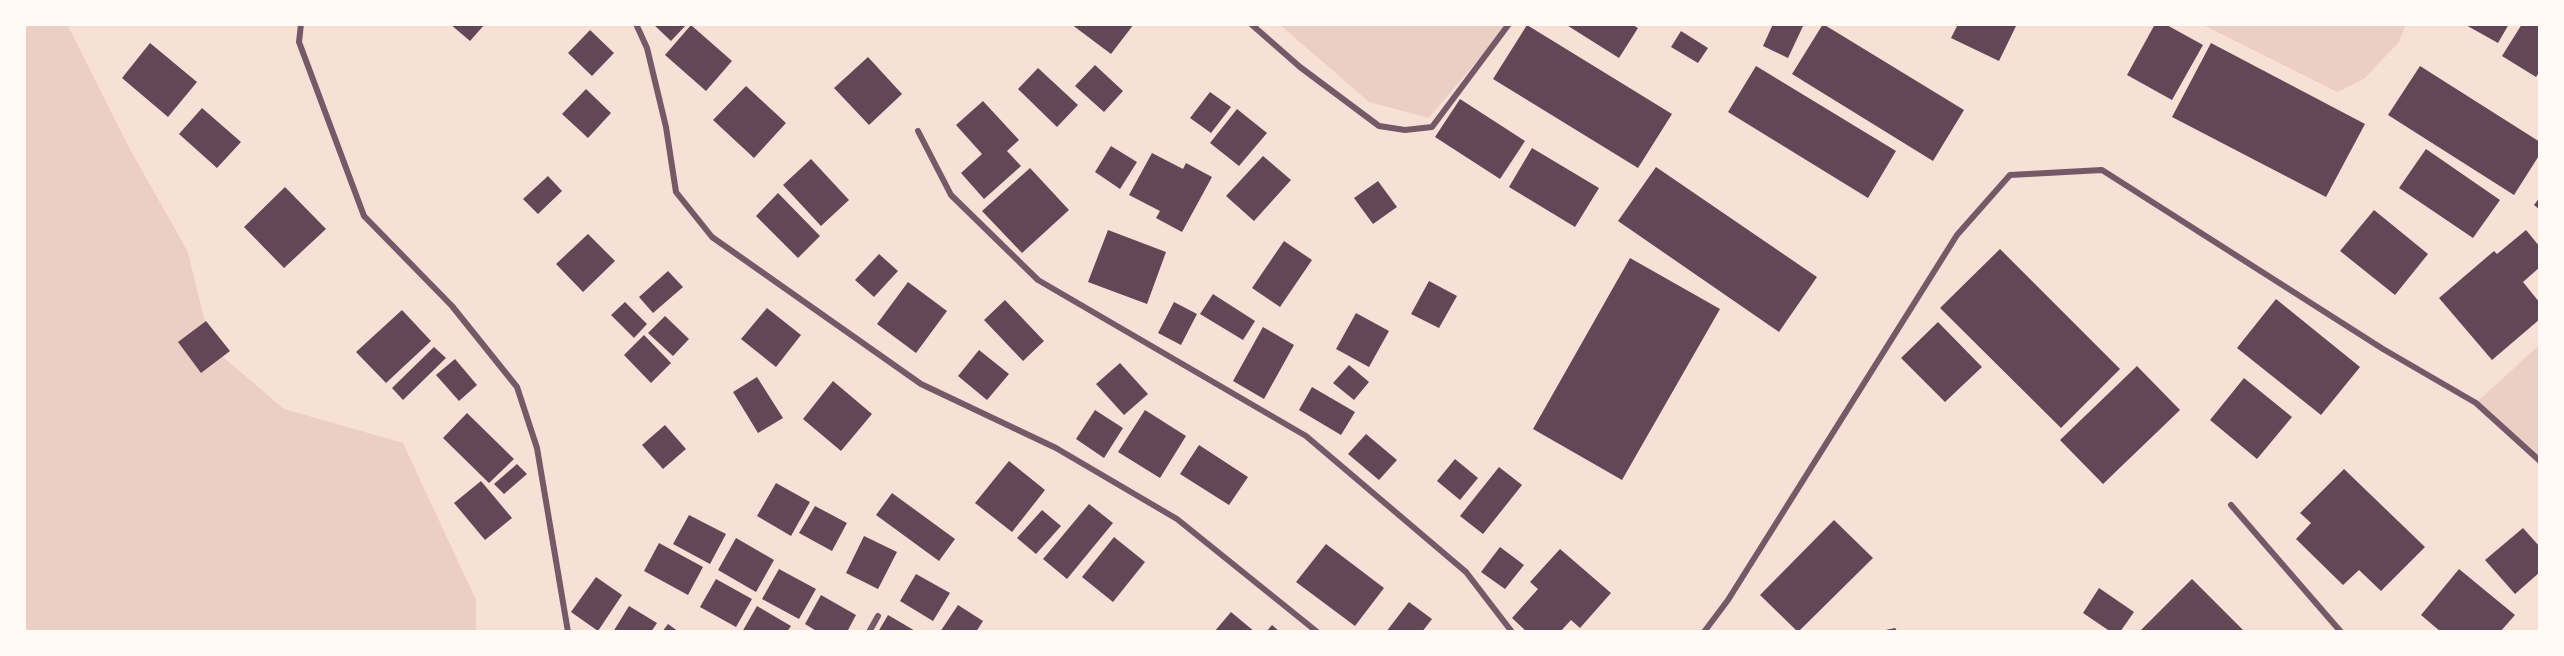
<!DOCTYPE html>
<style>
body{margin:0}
#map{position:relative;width:2564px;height:656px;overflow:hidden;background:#f7e1d7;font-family:"PT Serif",serif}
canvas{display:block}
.frame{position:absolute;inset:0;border:26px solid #fffaf5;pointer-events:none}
</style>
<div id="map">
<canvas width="2564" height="656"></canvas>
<div class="frame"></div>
</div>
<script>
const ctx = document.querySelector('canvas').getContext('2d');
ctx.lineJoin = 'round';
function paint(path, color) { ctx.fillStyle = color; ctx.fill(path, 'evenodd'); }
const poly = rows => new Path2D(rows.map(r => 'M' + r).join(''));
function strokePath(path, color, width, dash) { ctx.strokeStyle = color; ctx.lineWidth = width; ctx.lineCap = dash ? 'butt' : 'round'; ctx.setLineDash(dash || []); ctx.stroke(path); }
paint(poly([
 [24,24,70,24,69,28,131,151,188,252,211,347,284,409,403,443,476,600,476,632,24,632],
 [1279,24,1508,24,1429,118,1369,102],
 [2201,24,2406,24,2399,42,2364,79,2337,92],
 [2540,344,2540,461,2476,403]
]), '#ebcfc5');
paint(poly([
 [450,24,485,24,470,41],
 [653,24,687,24,671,41],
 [1071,24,1134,24,1111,54],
 [1565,24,1631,24,1638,28,1619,58],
 [1773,24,1804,24,1788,58,1763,46],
 [1823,24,1964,110,1933,161,1792,74],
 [1958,24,2017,24,1999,61,1951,38],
 [2155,24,2165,24,2203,45,2172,100,2127,75],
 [2464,24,2509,24,2498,43],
 [2522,24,2540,24,2540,71,2536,77,2502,56],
 [691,25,732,61,706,91,665,55],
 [1527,25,1672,114,1638,168,1493,79],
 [590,30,614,53,592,76,568,53],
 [1681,31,1708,48,1698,63,1671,47],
 [150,43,197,82,168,117,122,78],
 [2211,43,2365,124,2326,197,2172,117],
 [868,57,902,94,869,125,834,88],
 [1095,65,1123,91,1104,112,1075,86],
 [1756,66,1896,151,1868,198,1728,112],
 [2420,66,2540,142,2540,154,2514,195,2388,115],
 [1038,68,1078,105,1057,127,1018,89],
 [746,86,786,123,754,158,713,120],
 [586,89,611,113,588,138,562,114],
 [1210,92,1231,107,1211,133,1190,118],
 [1460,99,1525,141,1500,179,1435,137],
 [983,101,1019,140,1007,151,1021,166,984,199,961,173,982,154,956,125],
 [202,108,241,142,217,168,179,134],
 [1237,109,1267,133,1239,166,1210,143],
 [1111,146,1137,162,1120,189,1095,172],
 [1532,148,1599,188,1575,227,1509,187],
 [2426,149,2500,200,2473,238,2399,188],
 [1152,153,1183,169,1186,163,1212,177,1182,232,1156,218,1160,211,1129,195],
 [1263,156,1291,180,1254,221,1226,196],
 [811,159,849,200,821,226,783,185],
 [1656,167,1817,277,1779,332,1618,221],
 [1030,168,1069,210,1022,253,982,211],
 [548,176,562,191,538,214,523,199],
 [1378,181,1397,207,1373,224,1354,198],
 [285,187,326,229,284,268,244,227],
 [778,193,820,236,798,258,756,216],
 [2540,197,2540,210,2534,205],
 [2374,210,2428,254,2395,295,2340,251],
 [1108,230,1166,252,1147,304,1088,282],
 [2526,230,2540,247,2540,267,2523,282,2540,303,2540,319,2492,360,2439,298,2494,251,2497,254],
 [588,234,615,261,583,292,556,264],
 [1284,241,1312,260,1280,307,1252,288],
 [2000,249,2120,369,2061,428,1940,308],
 [879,254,898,271,874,297,855,280],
 [1630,258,1720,309,1622,480,1533,429],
 [668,271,683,287,653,313,639,297],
 [1429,281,1457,296,1439,328,1411,314],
 [908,282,947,311,916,353,877,324],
 [1213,294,1255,321,1243,340,1200,314],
 [2276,299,2360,367,2321,415,2237,348],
 [1005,300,1044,341,1023,361,984,320],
 [625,302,647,324,634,338,611,315],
 [1174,302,1197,314,1181,345,1158,333],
 [767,308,801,335,776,367,741,339],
 [402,310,431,341,386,383,356,352],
 [1356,313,1389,331,1369,367,1336,349],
 [665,316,689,339,673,356,648,333],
 [206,321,230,351,201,373,178,342],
 [1938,322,1982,367,1945,402,1901,358],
 [1263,327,1294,345,1264,399,1233,381],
 [644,335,671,363,651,383,624,355],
 [434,347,446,358,403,400,392,388],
 [979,350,1009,374,987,400,958,376],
 [455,359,477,385,459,401,436,375],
 [1120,363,1148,394,1124,415,1096,384],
 [1349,365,1369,382,1354,400,1333,383],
 [2137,366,2180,410,2103,484,2060,440],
 [757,377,783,418,758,433,733,392],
 [2244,378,2292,417,2257,459,2210,420],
 [833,381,872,414,841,451,803,419],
 [1312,387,1355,412,1341,435,1299,410],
 [1095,410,1123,428,1104,458,1076,439],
 [1145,410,1186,436,1160,478,1118,452],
 [467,413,514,459,489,483,443,438],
 [665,425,686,449,663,469,642,445],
 [1366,434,1397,460,1379,480,1348,454],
 [1199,445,1248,477,1229,505,1180,474],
 [1455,459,1478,478,1460,500,1437,481],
 [1009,461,1045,490,1012,532,975,503],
 [517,464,527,474,504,494,494,484],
 [1499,467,1522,485,1483,534,1460,516],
 [2344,469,2425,547,2381,591,2359,570,2343,585,2296,539,2311,523,2300,513],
 [481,481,512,518,485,540,454,503],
 [776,483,810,502,791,536,757,516],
 [892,493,955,539,939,561,876,515],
 [1089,504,1113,523,1067,579,1043,559],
 [815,506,847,523,832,551,799,533],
 [1042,510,1061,526,1036,554,1017,538],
 [689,515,726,534,710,564,673,544],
 [1834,520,1873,558,1798,632,1760,595],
 [2523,528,2540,547,2540,572,2515,594,2485,560],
 [864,536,897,552,878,589,846,573],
 [1114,537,1145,562,1113,602,1082,577],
 [736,538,774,560,756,592,718,570],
 [659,543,703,567,688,595,644,571],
 [1326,544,1384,588,1355,626,1296,582],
 [1500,547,1524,565,1505,589,1481,572],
 [1560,549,1611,593,1580,628,1571,620,1560,632,1527,632,1512,618,1538,589,1530,582],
 [779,569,816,589,799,619,762,599],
 [2459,569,2515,615,2500,632,2441,632,2421,615],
 [916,574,950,593,933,621,900,601],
 [596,577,622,595,598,631,571,612],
 [716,579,752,599,736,627,700,607],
 [2192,579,2245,632,2139,632],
 [2099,588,2134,612,2120,632,2111,632,2083,613],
 [821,595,856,615,847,632,818,632,805,624],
 [1409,602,1432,619,1422,632,1386,632],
 [958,605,983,621,976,632,940,632],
 [629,606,657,623,651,632,613,632],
 [757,606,791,626,787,632,742,632],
 [1231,612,1255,632,1214,632],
 [888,615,917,632,878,632],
 [668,624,679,632,662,632],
 [1272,625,1280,632,1266,632],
 [1895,628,1898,632,1881,632,1881,631]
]), '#644757');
strokePath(poly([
 [301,24,299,42,364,216,452,306,517,387,537,448,568,632],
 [636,24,647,48,666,127,676,192,712,237,921,384,1056,448,1177,519,1316,631],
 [1251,24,1300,67,1379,126,1405,130,1432,127,1509,24],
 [918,131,951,195,1038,280,1306,436,1466,572,1512,632],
 [2231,505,2341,632],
 [869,632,878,616],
 [1704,632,1728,600,1957,235,2010,175,2102,170,2383,349,2476,403,2540,461]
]), '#755966', 6);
</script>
